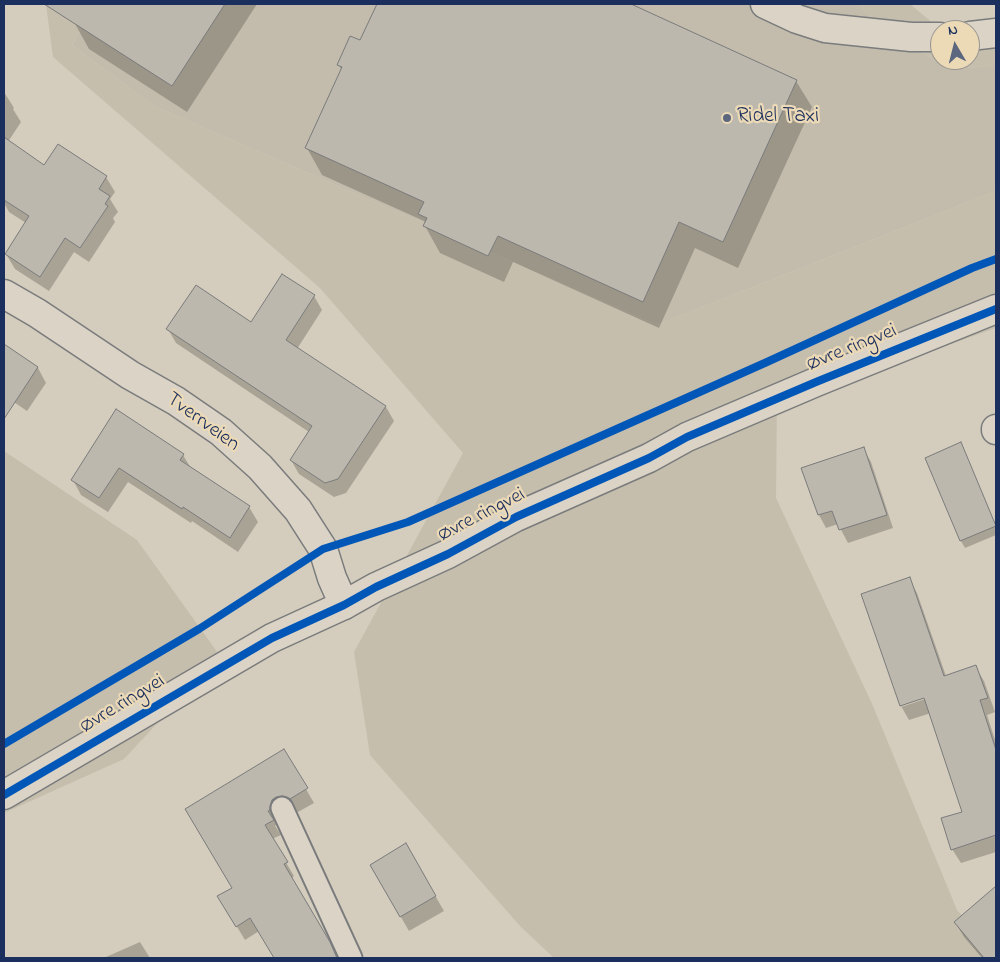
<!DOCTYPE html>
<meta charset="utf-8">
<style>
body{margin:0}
#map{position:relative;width:1000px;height:962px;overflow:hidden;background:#d4ccbc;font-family:"Indie Flower",sans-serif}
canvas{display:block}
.frame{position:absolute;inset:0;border:5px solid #1b2f5e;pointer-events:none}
.north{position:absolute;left:930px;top:20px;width:50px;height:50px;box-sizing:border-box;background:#ecdab7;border:1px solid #989693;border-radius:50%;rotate:352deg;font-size:14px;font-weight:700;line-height:20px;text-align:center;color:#1b2f5e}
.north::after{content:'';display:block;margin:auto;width:18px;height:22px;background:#5c667f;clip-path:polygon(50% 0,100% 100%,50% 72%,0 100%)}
</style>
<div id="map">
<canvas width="1000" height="962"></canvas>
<div class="frame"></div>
<div class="north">N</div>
</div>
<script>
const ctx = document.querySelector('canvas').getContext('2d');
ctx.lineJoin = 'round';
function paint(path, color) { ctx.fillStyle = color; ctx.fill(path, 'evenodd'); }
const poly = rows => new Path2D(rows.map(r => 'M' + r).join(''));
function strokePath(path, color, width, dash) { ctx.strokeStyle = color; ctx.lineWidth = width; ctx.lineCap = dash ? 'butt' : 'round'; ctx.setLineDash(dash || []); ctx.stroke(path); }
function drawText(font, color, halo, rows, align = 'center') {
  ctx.font = font + ' "Indie Flower",sans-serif'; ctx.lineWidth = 4.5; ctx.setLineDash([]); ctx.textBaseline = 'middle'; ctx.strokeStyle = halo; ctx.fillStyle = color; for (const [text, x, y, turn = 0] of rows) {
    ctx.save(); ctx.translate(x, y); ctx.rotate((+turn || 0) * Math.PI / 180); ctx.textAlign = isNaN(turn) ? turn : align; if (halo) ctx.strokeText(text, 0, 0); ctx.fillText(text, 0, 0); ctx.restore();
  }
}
paint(poly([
 [96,4,858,4,866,13,948,70,996,65,996,191,657,325,154,106,72,45]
]), '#c3bcac');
paint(poly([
 [46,4,96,4,72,45,154,106,657,325,996,191,996,328,934,350,777,398,776,498,873,706,957,910,996,954,996,958,554,958,520,926,370,755,354,652,463,453,320,288,53,57],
 [858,4,910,4,941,30,940,60,970,60,970,35,996,32,996,65,948,70,866,13],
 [4,451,137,540,220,656,124,759,4,813]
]), '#c6bead');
paint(poly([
 [82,4,257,4,187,112,89,49,74,22,76,15],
 [378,4,628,4,796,81,812,107,738,268,695,248,659,328,513,262,504,282,440,253,425,226,426,224,424,221,322,175,307,148,342,71,339,65,361,42],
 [4,92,14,108,13,109,21,122,4,148],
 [59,146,106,177,115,192,110,199,118,212,113,218,115,222,89,262,74,252,49,291,15,269,6,254,26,223,9,212,4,203,4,192,28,155,45,166],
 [314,296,322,310,297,349,386,407,394,421,346,493,334,497,299,474,291,460,309,432,176,343,168,329,252,324],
 [4,346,38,368,46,383,27,411,5,396,4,399],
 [117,411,183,455,192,470,249,507,258,522,238,552,192,521,191,523,128,482,108,512,81,495,73,480],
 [863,448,871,462,893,528,848,543,838,524,826,528,819,515],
 [964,451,996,526,996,535,965,548,961,541,926,459],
 [909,579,917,593,946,676,975,666,984,681,995,712,987,715,996,743,996,852,961,863,952,849,963,812,931,713,909,720,901,706,863,595],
 [930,695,931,697,901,707,901,704],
 [284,751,314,803,298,812,291,809,277,821,277,824,275,826,281,835,272,839,294,876,291,879,338,958,275,958,259,931,245,940,219,897,233,888],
 [406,845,444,911,409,931,371,865],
 [996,887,996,958,982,958,964,937,955,922],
 [140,942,150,958,107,958,106,957]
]), '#0003');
const building = poly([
 [44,4,225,4,172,86,44,4],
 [377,4,631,4,797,80,723,242,679,222,643,302,498,236,488,256,423,226,427,218,418,214,424,202,305,148,342,67,337,65,350,36,360,40,377,4],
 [4,137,44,165,58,144,107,176,99,189,110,196,105,204,108,206,80,248,65,238,40,277,5,254,29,216,4,200,4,137],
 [282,274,315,295,286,340,386,406,338,479,325,483,290,460,312,426,166,329,196,285,251,322,282,274],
 [4,344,38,367,4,419,4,344],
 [116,409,184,454,180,460,250,506,230,538,183,507,182,509,119,468,99,498,71,480,116,409],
 [961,442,996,526,960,541,925,458,961,442],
 [864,447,887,515,839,530,832,511,818,515,801,468,864,447],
 [910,577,944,676,976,665,988,698,980,700,996,750,996,835,951,850,941,818,962,812,924,698,900,706,861,594,910,577],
 [284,749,308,788,290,799,283,796,276,797,272,800,270,806,270,810,268,811,274,820,265,825,288,862,284,864,330,942,337,958,274,958,250,918,236,927,217,896,232,888,185,809,284,749],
 [406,843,436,896,400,917,370,865,406,843],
 [996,886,996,958,984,958,954,922,996,886]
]);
paint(building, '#bcb8ae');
strokePath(building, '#7a7b7c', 1);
const lane = poly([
 [282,808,351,958]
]);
const street = poly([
 [765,4,797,19,825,28,911,37,940,37],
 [970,36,996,33],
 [4,294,37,313,130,375,176,401,221,432,260,467,298,510,323,549,332,578,344,605],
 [996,429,996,430]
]);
const secondary = poly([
 [4,795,272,638,344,605,376,587,448,554,516,517,649,458,687,437,816,382,996,309]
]);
strokePath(lane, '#7a7b7c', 25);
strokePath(street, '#7a7b7c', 31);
strokePath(secondary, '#7a7b7c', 31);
strokePath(lane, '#dad3c6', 21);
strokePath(street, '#dad3c6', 28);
strokePath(secondary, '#dad3c6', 28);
strokePath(poly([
 [4,744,199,629,323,549,408,522,767,362,972,268,996,259],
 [4,795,272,638,344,605,376,587,448,554,516,517,649,458,687,437,816,382,996,309]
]), '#0057b8', 8);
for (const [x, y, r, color] of [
 [727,118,5,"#5c667f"]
]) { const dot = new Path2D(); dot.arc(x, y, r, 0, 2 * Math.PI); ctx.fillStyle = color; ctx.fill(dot); strokePath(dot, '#ecdab7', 2); }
drawText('21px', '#1b2f5e', '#ecdab7', [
 ["Ridel Taxi",737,118]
], 'left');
drawText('21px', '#1b2f5e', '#ecdab7', [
 ["Øvre ringvei",852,349,-22],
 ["Tverrveien",202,423,36],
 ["Øvre ringvei",482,516,-27],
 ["Øvre ringvei",123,705,-31]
]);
</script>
